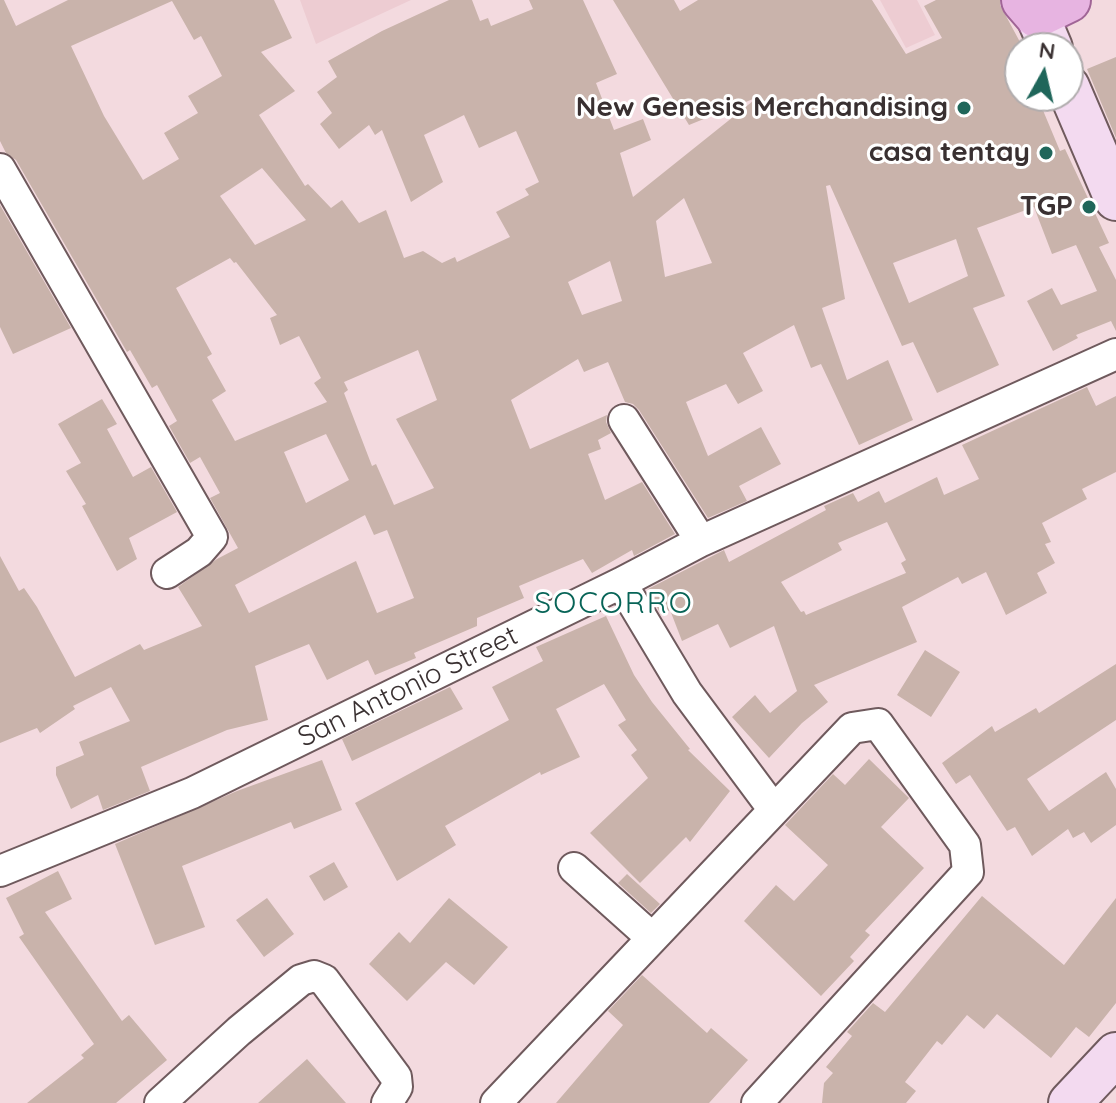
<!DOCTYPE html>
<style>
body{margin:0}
#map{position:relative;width:1116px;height:1103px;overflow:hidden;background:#f3dadf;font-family:Quicksand,sans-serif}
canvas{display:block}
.north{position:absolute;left:1004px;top:32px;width:80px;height:80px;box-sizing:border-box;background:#fff;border:2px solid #b0acad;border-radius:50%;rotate:8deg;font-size:22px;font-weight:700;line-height:32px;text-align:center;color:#393031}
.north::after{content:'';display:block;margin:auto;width:28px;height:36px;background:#1f665a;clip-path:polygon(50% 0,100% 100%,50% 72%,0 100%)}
</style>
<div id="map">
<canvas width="1116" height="1103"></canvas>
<div class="north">N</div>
</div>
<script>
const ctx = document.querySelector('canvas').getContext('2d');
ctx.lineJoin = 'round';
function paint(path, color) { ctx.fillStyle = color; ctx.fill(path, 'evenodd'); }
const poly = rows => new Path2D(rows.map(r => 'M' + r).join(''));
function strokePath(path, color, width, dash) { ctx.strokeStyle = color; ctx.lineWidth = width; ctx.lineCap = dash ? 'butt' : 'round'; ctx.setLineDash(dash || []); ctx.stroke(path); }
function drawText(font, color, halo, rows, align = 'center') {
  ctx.font = font + ' Quicksand,sans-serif'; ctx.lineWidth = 6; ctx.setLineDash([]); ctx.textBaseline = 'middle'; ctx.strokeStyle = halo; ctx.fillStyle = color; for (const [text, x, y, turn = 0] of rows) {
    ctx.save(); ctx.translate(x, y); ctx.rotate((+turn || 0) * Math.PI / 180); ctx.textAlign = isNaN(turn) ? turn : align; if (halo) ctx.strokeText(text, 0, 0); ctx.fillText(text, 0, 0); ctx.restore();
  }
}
paint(poly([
 [300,0,411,0,316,44],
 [880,0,917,0,935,35,906,48]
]), '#edccd2');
paint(poly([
 [0,0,4,0,16,26,68,0,274,0,292,38,261,52,295,91,259,115,305,186,308,184,331,208,342,200,359,223,386,210,404,258,423,251,442,263,455,257,457,262,510,237,496,212,529,195,525,189,539,182,516,131,479,148,464,115,424,135,443,182,411,202,382,130,375,135,369,125,339,149,320,124,332,113,317,92,337,77,328,61,382,31,449,0,472,0,480,21,488,18,491,26,533,9,529,0,583,0,617,74,596,83,614,130,643,119,651,140,620,153,633,197,758,97,689,125,613,0,674,0,680,11,698,0,872,0,906,54,942,38,924,6,936,0,1000,0,1000,5,1020,42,1020,96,1037,96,1060,151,1065,149,1109,243,1099,247,1116,280,1116,331,1111,321,1076,335,1078,338,1053,351,1027,301,1052,288,1061,305,1097,291,1076,245,1052,254,1034,207,977,228,1005,296,973,308,999,365,937,393,913,342,902,346,830,185,826,186,845,299,822,308,847,380,888,360,913,420,859,445,821,364,811,368,794,325,743,353,763,391,738,404,726,384,686,402,708,456,761,427,781,464,739,486,747,501,708,518,639,410,633,404,625,402,608,362,584,372,578,359,511,400,530,449,607,415,606,422,611,433,598,440,601,449,588,454,605,500,642,482,675,534,634,556,632,550,592,573,583,559,519,586,524,598,477,618,477,626,414,653,416,658,375,675,368,660,327,680,309,644,255,666,268,720,227,730,141,767,150,791,103,810,98,795,71,809,56,775,56,767,84,755,79,742,130,721,111,687,73,706,75,709,40,733,37,728,0,743,0,556,19,591,24,588,37,607,75,677,140,644,144,650,202,626,178,587,217,559,238,548,210,498,220,493,200,457,190,463,169,426,177,421,157,385,152,388,130,350,127,352,16,160,6,153,0,141],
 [172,1,194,40,201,36,222,76,188,96,198,113,164,133,179,159,143,180,104,116,71,46],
 [262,168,306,220,255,245,220,196],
 [684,198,712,263,665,277,656,221],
 [956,239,968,276,909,303,893,263],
 [230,258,234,263,236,262,277,315,270,318,280,345,299,336,321,378,314,383,327,402,235,441,212,400,226,391,207,357,212,354,176,288],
 [610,261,622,301,582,315,568,282],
 [418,350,437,400,396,419,434,488,394,505,376,464,372,466,344,393,348,390,344,382],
 [326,434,349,480,306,503,284,452],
 [365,515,374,535,387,530,414,598,377,613,356,561,249,613,235,585],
 [1116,57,1116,138,1087,69],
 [0,205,71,328,13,354,0,327],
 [1087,387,1096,406,1116,396,1116,472,1082,489,1087,499,1042,523,1051,542,1045,544,1055,563,1037,573,1047,593,1006,615,986,572,962,584,958,577,902,607,917,642,814,685,828,702,802,723,769,758,732,717,755,695,770,713,797,691,774,626,730,648,718,624,682,641,670,610,661,615,648,589,724,550,729,562,826,510,824,506,853,493,858,502,879,491,885,503,937,477,944,495,979,479,962,445],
 [887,522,906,560,901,563,906,573,806,615,804,611,801,612,781,582,842,550,838,543],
 [102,399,117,424,107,429,133,477,151,467,177,512,129,538,137,559,117,571,82,506,86,504,66,471,81,463,58,424],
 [606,616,634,675,652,702,690,749,688,750,730,791,690,842,686,837,640,883,590,833,648,778,631,755,637,750,618,725,626,720,604,684,556,709,580,757,541,775,540,772,445,826,456,845,397,881,355,803,509,720,492,687,543,661,536,647],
 [925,650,960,672,931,717,897,695],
 [1116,664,1116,720,1027,779,1049,811,1106,772,1116,789,1116,825,1091,843,1084,832,1073,838,1068,829,1032,856,1015,827,1007,831,970,775,956,784,942,763,992,726,995,732,1036,708,1039,713],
 [450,687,463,709,352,761,342,739],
 [869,759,909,798,881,827,924,868,865,931,870,935,850,957,854,961,821,996,744,921,776,885,794,901,828,865,785,825,833,774,845,785],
 [322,760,342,810,294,829,291,822,182,866,205,927,155,945,115,844,237,791],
 [334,862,348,887,324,901,309,876],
 [58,871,72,899,45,912,122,1021,129,1015,167,1060,116,1103,27,1103,84,1058,81,1055,94,1044,19,937,24,934,6,898],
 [627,874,660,904,651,913,618,883],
 [982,896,1064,965,1116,898,1116,1003,1089,1037,1076,1027,1051,1058,997,1014,984,1029,967,1015,942,1045,937,1041,905,1082,916,1091,906,1103,822,1103,824,1083,833,1073,826,1067,852,1036,847,1032,873,1003,885,1012],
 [267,898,294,934,264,957,236,920],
 [449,898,508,947,474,985,446,962,407,1001,369,964,399,932,410,943],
 [642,975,707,1033,711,1028,748,1060,709,1103,556,1103,623,1025,608,1011],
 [307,1059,346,1103,258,1103]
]), '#c9b3ab');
const street = poly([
 [0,169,212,537,199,552,167,573],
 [624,420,701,541],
 [621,583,687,693,774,810],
 [574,868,651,937],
 [0,871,192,793,621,583,701,541,1116,354],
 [160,1103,239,1031,301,980,314,976,324,980,396,1077,397,1087,387,1103],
 [496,1103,852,728,878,724,965,845,968,872,757,1103]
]);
const secondary = poly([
 [1037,15,1051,48],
 [1068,87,1116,199],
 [1070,1103,1116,1054]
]);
const primary = poly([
 [1024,0,1037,15,1068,0]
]);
strokePath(street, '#6f5a5d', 34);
strokePath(secondary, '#6f5a5d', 46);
strokePath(primary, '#a06596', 48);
strokePath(street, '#fff', 30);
strokePath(secondary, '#f3daf0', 42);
strokePath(primary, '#e7b4e1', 44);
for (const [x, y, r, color] of [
 [964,108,8,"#1f665a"],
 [1046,153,8,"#1f665a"],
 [1089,207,8,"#1f665a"]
]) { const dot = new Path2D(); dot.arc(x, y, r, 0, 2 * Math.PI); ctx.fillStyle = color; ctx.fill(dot); strokePath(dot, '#fff', 3); }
drawText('bold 28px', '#393031', '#fff', [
 ["New Genesis Merchandising",948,108],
 ["casa tentay",1030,153],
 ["TGP",1073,207]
], 'right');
drawText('28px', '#393031', '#fff', [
 ["San Antonio Street",408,687,-26]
]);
ctx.letterSpacing = '2px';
drawText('30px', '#076457', '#fff', [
 ["SOCORRO",614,604]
]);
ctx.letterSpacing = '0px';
</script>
